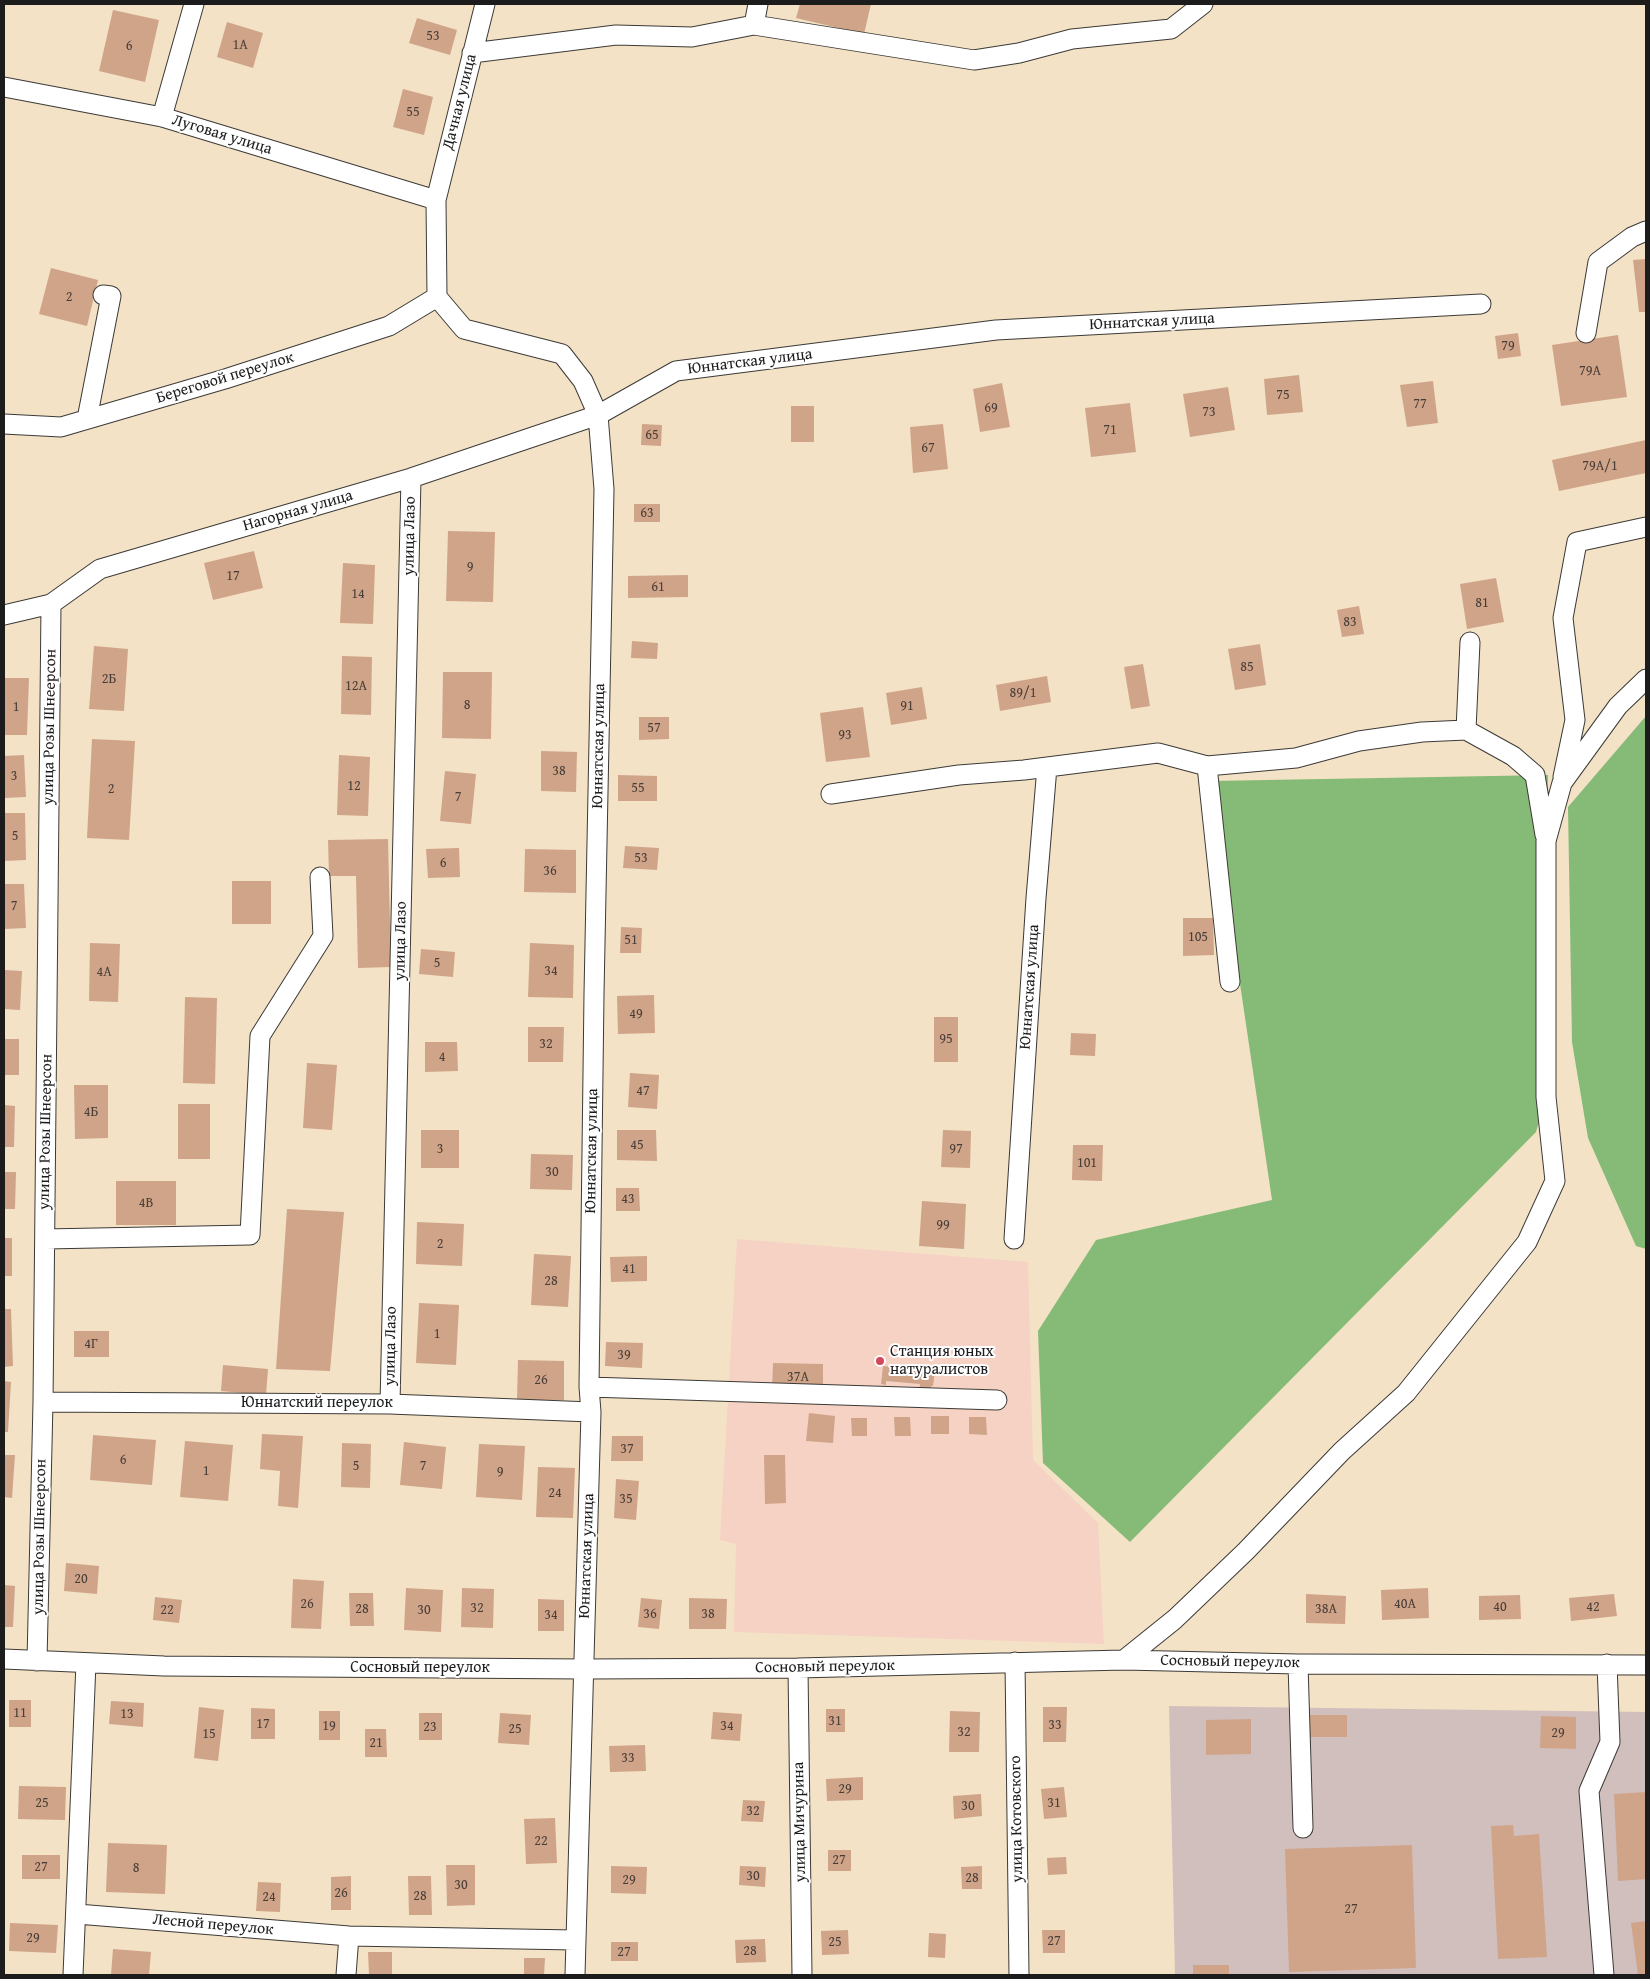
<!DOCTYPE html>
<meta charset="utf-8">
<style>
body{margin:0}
#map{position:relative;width:1650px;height:1979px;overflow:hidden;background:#f3e2c6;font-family:"Gentium Book Plus",serif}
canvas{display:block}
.frame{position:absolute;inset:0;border:5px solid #1c1c1c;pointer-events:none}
</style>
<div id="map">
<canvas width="1650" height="1979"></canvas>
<div class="frame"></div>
</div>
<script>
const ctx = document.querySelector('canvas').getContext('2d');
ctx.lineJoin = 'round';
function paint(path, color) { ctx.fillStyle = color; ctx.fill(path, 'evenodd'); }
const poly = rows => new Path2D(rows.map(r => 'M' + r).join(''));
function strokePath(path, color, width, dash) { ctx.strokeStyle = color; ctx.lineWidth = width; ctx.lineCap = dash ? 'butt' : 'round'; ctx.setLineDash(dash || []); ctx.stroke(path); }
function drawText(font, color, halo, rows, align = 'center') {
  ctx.font = font + ' "Gentium Book Plus",serif'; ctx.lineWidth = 4; ctx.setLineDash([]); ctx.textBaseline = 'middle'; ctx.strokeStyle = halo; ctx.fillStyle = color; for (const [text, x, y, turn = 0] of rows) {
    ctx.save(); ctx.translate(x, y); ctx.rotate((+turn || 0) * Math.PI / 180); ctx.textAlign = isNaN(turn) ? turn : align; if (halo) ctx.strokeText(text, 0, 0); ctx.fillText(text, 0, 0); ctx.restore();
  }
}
paint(poly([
 [737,1239,1028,1262,1033,1460,1098,1523,1104,1644,734,1632,736,1544,720,1540]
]), '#f6d2c4');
paint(poly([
 [1169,1706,1646,1712,1646,1975,1175,1975]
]), '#d1bfbe');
paint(poly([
 [1646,716,1646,1249,1636,1246,1588,1138,1572,1042,1568,807],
 [1548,775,1546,852,1546,1097,1536,1132,1130,1542,1043,1463,1038,1331,1096,1240,1272,1200,1210,781]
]), '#85bb76');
paint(poly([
 [800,4,871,4,864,34,796,18],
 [113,10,159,20,145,82,99,71],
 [417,18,457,30,450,55,409,43],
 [227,22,263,33,253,68,217,57],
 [403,89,433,97,424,135,393,127],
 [1646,259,1646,312,1639,312,1633,260],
 [51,268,98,280,87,326,39,314],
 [1518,333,1521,356,1498,359,1495,336],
 [1618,335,1627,397,1561,406,1552,345],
 [1299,375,1303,412,1267,415,1264,379],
 [1433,381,1438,423,1407,427,1400,385],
 [1002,383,1010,427,980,432,973,389],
 [1228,387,1235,430,1190,437,1183,394],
 [1130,403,1136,452,1091,457,1085,408],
 [791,406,814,406,814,442,791,442],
 [642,424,662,425,661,446,641,445],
 [943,424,948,469,913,473,910,427],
 [1646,440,1646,473,1559,491,1552,460],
 [634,504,660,504,660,522,634,522],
 [448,531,495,532,493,602,446,601],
 [254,551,263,588,213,600,204,563],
 [343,563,375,565,373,624,340,623],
 [688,575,688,597,628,598,628,576],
 [1496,578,1504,622,1467,629,1460,584],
 [1359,606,1364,634,1342,637,1337,610],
 [632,641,658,643,657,659,631,658],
 [1260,644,1266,685,1235,690,1228,649],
 [94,646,128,649,124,711,89,709],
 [342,656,372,657,371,715,341,714],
 [1143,664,1150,706,1131,709,1124,667],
 [443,672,492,672,491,739,442,738],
 [1047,676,1051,702,1000,711,996,685],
 [4,678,29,678,27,735,4,735],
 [922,687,927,719,891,725,886,693],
 [863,707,870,757,826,762,820,713],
 [639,717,669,717,669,739,639,740],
 [92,739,135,741,129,840,87,838],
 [541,751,577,752,576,792,541,791],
 [24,755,26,797,4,798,4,756],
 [339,755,370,757,368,816,337,815],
 [445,771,476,774,471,824,440,821],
 [618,775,657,776,657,801,618,801],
 [4,813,25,813,26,860,4,861],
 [388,839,391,967,358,968,356,876,329,876,328,840],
 [625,846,659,848,657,870,623,868],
 [459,848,460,877,428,878,426,849],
 [525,849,576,850,576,893,524,892],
 [232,881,271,881,271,924,232,924],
 [4,884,24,884,26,928,4,929],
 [1183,918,1213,918,1214,955,1183,956],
 [621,927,642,928,641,953,620,953],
 [90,943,120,944,118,1002,89,1001],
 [530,943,574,945,573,998,528,997],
 [421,949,455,952,453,977,419,974],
 [4,970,22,971,20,1010,4,1009],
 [654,995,655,1033,618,1034,617,996],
 [185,997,217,998,215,1084,183,1083],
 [934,1017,958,1017,958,1062,934,1062],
 [528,1027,564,1027,563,1062,528,1062],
 [1071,1033,1096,1034,1095,1056,1070,1055],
 [4,1039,19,1039,19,1075,4,1075],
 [425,1042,457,1042,458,1071,425,1072],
 [307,1063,337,1065,332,1130,303,1128],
 [630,1073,659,1075,657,1109,628,1107],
 [74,1085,108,1085,108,1138,75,1139],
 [178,1104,210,1104,210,1159,178,1159],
 [4,1105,15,1106,14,1147,4,1147],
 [421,1130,459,1130,459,1168,421,1168],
 [617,1130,656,1130,657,1161,617,1160],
 [943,1130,971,1131,970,1168,941,1167],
 [1073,1145,1103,1145,1102,1181,1072,1180],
 [531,1154,573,1155,572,1190,530,1189],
 [4,1172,16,1172,15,1209,4,1209],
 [116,1181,176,1181,176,1225,116,1225],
 [616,1188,639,1188,640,1211,616,1211],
 [922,1201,966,1204,964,1249,919,1246],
 [287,1209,344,1212,330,1371,276,1369],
 [417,1222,464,1224,462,1266,416,1264],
 [4,1238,12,1238,12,1276,4,1276],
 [534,1254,571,1256,568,1307,531,1305],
 [647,1256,647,1281,611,1282,610,1257],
 [419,1303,459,1305,456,1365,416,1363],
 [4,1309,11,1309,13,1366,4,1367],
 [74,1331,109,1331,109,1357,74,1357],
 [606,1342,643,1343,642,1368,605,1366],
 [518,1360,564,1361,564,1400,517,1400],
 [773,1363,823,1364,823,1390,772,1389],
 [223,1365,268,1369,266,1395,221,1391],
 [883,1366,935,1371,933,1386,931,1386,931,1391,919,1390,920,1384,886,1381,886,1385,881,1384],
 [4,1381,11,1382,8,1432,4,1432],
 [809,1413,835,1416,833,1443,806,1441],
 [931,1416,949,1416,949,1434,931,1434],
 [894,1417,910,1417,911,1436,895,1436],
 [969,1417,986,1417,987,1435,969,1434],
 [851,1418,867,1418,867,1436,852,1436],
 [262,1434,303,1436,298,1508,278,1506,280,1471,260,1469],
 [93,1435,156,1440,152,1485,90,1480],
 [612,1436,643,1436,643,1461,611,1461],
 [185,1441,233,1445,228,1501,180,1497],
 [404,1442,446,1447,442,1489,400,1485],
 [342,1443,371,1444,370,1488,341,1487],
 [479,1444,525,1446,522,1500,476,1497],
 [4,1455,15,1455,12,1498,4,1497],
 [764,1455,785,1455,786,1503,765,1504],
 [538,1467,575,1468,573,1518,536,1517],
 [616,1479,639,1481,636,1520,614,1518],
 [66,1563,99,1566,97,1594,64,1591],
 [293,1579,324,1581,321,1629,291,1628],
 [4,1585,15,1586,13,1627,4,1627],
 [406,1588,443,1590,441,1632,404,1630],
 [462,1588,494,1589,493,1628,461,1627],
 [1428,1588,1429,1618,1382,1620,1381,1590],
 [349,1593,373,1593,374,1626,350,1626],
 [1306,1594,1346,1596,1345,1624,1306,1623],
 [1614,1594,1617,1616,1571,1621,1569,1598],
 [1520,1595,1521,1619,1479,1620,1479,1596],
 [155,1597,182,1600,179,1623,153,1620],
 [641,1598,662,1600,659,1629,638,1627],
 [689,1598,727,1599,726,1629,689,1629],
 [538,1599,564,1600,564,1631,538,1631],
 [9,1700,31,1700,31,1727,9,1727],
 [111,1701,144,1703,143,1727,109,1724],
 [199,1707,224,1710,218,1761,194,1758],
 [1043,1707,1067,1707,1066,1742,1043,1742],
 [251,1708,275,1709,275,1739,251,1739],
 [826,1709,845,1709,845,1732,826,1732],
 [319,1711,340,1711,340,1740,319,1740],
 [950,1711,980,1712,979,1752,949,1752],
 [713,1712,742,1714,740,1741,711,1739],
 [419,1713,442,1713,442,1740,419,1740],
 [500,1713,531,1715,529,1745,498,1743],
 [1310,1715,1347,1715,1347,1737,1310,1737],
 [1541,1716,1576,1717,1576,1749,1540,1748],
 [1251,1719,1251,1754,1206,1755,1206,1720],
 [365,1729,386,1729,387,1757,365,1757],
 [645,1745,646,1771,610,1772,609,1746],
 [863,1777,863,1800,827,1801,826,1779],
 [19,1786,66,1787,65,1820,18,1819],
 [1064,1787,1067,1817,1044,1819,1041,1789],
 [1646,1792,1646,1879,1618,1881,1614,1794],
 [981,1794,982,1816,954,1819,953,1796],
 [743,1800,765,1801,763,1822,741,1821],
 [555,1818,557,1863,526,1864,524,1819],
 [1513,1825,1514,1836,1539,1834,1547,1957,1498,1959,1491,1826],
 [108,1843,167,1845,165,1894,106,1892],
 [1412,1845,1416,1968,1289,1972,1285,1849],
 [828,1850,851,1850,851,1871,828,1871],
 [22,1855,60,1855,60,1879,22,1879],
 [1066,1857,1067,1874,1048,1875,1047,1858],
 [446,1865,475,1865,475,1905,447,1906],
 [611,1866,647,1867,646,1894,611,1893],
 [740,1866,766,1867,765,1887,739,1885],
 [982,1866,982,1889,962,1889,961,1867],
 [351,1876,351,1910,331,1910,331,1877],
 [408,1876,431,1876,432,1915,409,1915],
 [258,1882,281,1883,280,1912,256,1911],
 [1646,1921,1646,1975,1638,1975,1631,1923],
 [10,1923,58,1925,56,1953,9,1951],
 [848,1930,849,1954,822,1955,821,1931],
 [1042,1930,1065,1930,1065,1953,1043,1953],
 [929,1933,946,1934,945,1958,928,1957],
 [765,1939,766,1962,736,1963,735,1940],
 [611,1942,638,1942,638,1961,611,1961],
 [113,1949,151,1952,149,1975,111,1975],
 [368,1952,392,1952,392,1975,369,1975],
 [524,1958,545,1958,544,1975,524,1975],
 [1193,1965,1229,1965,1229,1975,1193,1975]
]), '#d0a489');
const minor = poly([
 [754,25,758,4],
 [472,53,616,35,692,37,754,25,974,60,1019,53,1072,39,1171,29,1203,4],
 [4,87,162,117,436,200],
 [162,117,194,4],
 [1586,333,1598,262,1632,237,1646,231],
 [87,419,111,296,103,295],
 [4,424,61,427,225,379,389,326,437,297],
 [4,615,51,604,100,569,411,478,598,415,583,381,562,354,464,329,437,297,436,200,485,4],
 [1466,730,1470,642],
 [1207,766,1230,982],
 [1563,777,1575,720,1563,618,1577,542,1646,527],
 [831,794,959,775,1024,770,1158,753,1207,766,1296,758,1359,741,1422,732,1466,730,1513,756,1535,775,1545,835],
 [45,1239,250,1235,260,1036,323,936,320,877],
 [1014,1239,1036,898,1047,767],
 [589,1387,997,1400],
 [43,1402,390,1404,591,1412],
 [390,1404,411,478],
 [4,1659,164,1666,584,1669,798,1668,1124,1660,1298,1664,1646,1665],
 [1124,1660,1175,1619,1246,1551,1342,1451,1406,1393,1527,1242,1555,1181,1546,1097,1546,841,1562,783,1618,706,1646,679],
 [37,1661,43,1402,51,604],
 [1015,1662,1019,1975],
 [1298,1664,1303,1828],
 [798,1668,802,1975],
 [77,1914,349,1936,575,1940],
 [73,1975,86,1663],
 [346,1975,349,1936],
 [575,1975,591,1412,589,1387,594,994,604,489,598,415,676,371,996,330,1481,304],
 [1604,1975,1589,1791,1610,1742,1607,1664]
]);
strokePath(minor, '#3c3a36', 21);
strokePath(minor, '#fff', 19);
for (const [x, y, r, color] of [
 [880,1361,5,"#d1495b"]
]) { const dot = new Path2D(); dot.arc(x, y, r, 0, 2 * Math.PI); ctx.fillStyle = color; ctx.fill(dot); strokePath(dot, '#fff', 2); }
drawText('14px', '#493e37', null, [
 ["53",433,36],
 ["1А",240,45],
 ["6",129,46],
 ["55",413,112],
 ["2",69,297],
 ["79",1508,346],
 ["79А",1590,371],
 ["75",1283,395],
 ["77",1420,404],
 ["69",991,408],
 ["73",1209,412],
 ["71",1110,430],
 ["65",652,435],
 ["67",928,448],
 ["79А/1",1600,466],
 ["63",647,513],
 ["9",470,567],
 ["17",233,576],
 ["61",658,587],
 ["14",358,594],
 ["81",1482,603],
 ["83",1350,622],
 ["85",1247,667],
 ["2Б",109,679],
 ["12А",356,686],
 ["89/1",1023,693],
 ["8",467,705],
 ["91",907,706],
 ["1",16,707],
 ["57",654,728],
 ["93",845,735],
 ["38",559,771],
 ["3",14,776],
 ["12",354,786],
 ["55",638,788],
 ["2",111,789],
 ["7",458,797],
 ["5",15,836],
 ["53",641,858],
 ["6",443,863],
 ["36",550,871],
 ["7",14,906],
 ["105",1198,937],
 ["51",631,940],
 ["5",437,963],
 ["34",551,971],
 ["4А",104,972],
 ["49",636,1014],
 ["95",946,1039],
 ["32",546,1044],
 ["4",442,1057],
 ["47",643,1091],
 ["4Б",91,1112],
 ["45",637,1145],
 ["3",440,1149],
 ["97",956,1149],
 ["101",1087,1163],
 ["30",552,1172],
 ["43",628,1199],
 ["4В",146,1203],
 ["99",943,1225],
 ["2",440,1244],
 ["41",629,1269],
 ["28",551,1281],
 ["1",437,1334],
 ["4Г",91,1344],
 ["39",624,1355],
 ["37А",798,1377],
 ["26",541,1380],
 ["37",627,1449],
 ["6",123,1460],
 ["5",356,1466],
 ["7",423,1466],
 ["1",206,1471],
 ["9",500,1472],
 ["24",555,1493],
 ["35",626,1499],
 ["20",81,1579],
 ["26",307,1604],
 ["40А",1405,1604],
 ["40",1500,1607],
 ["42",1593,1607],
 ["32",477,1608],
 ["28",362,1609],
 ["38А",1326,1609],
 ["22",167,1610],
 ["30",424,1610],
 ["36",650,1614],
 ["38",708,1614],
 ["34",551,1615],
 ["11",20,1713],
 ["13",127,1714],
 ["31",835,1721],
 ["17",263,1724],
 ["33",1055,1725],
 ["19",329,1726],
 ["34",727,1726],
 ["23",430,1727],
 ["25",515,1729],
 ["32",964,1732],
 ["29",1558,1733],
 ["15",209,1734],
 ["21",376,1743],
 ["33",628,1758],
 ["29",845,1789],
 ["25",42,1803],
 ["31",1054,1803],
 ["30",968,1806],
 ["32",753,1811],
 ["22",541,1841],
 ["27",839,1860],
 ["27",41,1867],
 ["8",136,1868],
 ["30",753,1876],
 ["28",972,1878],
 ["29",629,1880],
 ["30",461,1885],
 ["26",341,1893],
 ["28",420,1896],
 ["24",269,1897],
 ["27",1351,1909],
 ["29",33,1938],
 ["27",1054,1941],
 ["25",835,1942],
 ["28",750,1951],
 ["27",624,1952]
]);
drawText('16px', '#1c1c1c', '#fff', [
 ["Дачная улица",460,102,-76],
 ["Луговая улица",222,135,17],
 ["Юннатская улица",1152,322,-3],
 ["Юннатская улица",750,362,-7],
 ["Береговой переулок",225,378,-17],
 ["Нагорная улица",298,511,-16],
 ["улица Лазо",410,536,-89],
 ["улица Розы Шнеерсон",50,727,-89],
 ["Юннатская улица",599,746,-89],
 ["улица Лазо",401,941,-89],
 ["Юннатская улица",1030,987,-86],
 ["улица Розы Шнеерсон",46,1132,-89],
 ["Юннатская улица",592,1151,-89],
 ["улица Лазо",391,1346,-89],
 ["Юннатский переулок",317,1403],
 ["улица Розы Шнеерсон",40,1537,-89],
 ["Юннатская улица",587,1556,-88],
 ["Сосновый переулок",1230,1662,1],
 ["Сосновый переулок",825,1667,-1],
 ["Сосновый переулок",420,1668],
 ["улица Котовского",1017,1819,-91],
 ["улица Мичурина",800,1822,-91],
 ["Лесной переулок",213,1925,5]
]);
drawText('16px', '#1c1c1c', '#fff', [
 ["Станция юных",890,1352],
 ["натуралистов",890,1370]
], 'left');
</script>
